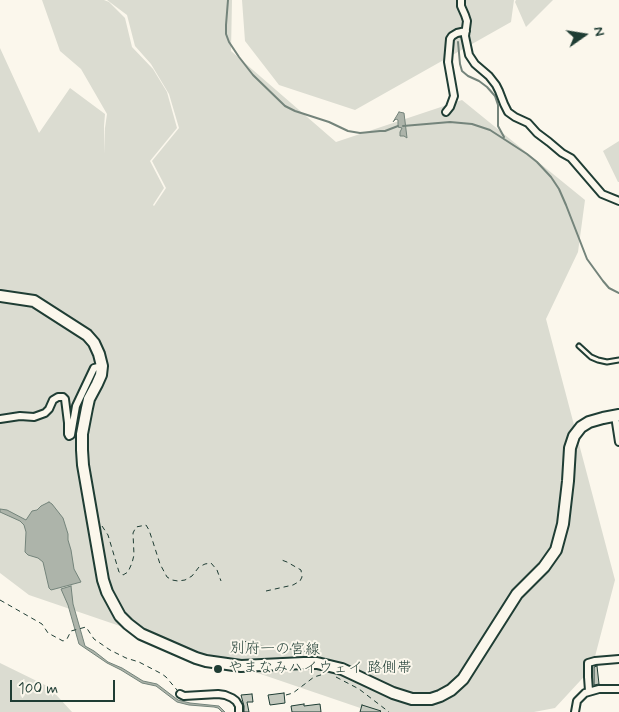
<!DOCTYPE html>
<meta charset="utf-8">
<style>
body{margin:0}
#map{position:relative;width:619px;height:712px;overflow:hidden;background:#fbf7ec;font-family:Mynerve,sans-serif}
canvas{display:block}
.north{position:absolute;left:559px;top:10px;width:50px;height:50px;-webkit-text-stroke:4px #fbf7ec;paint-order:stroke;rotate:77deg;font-size:14px;font-weight:700;line-height:20px;text-align:center;color:#1f3d34}
.north::after{content:'';display:block;margin:auto;width:18px;height:22px;background:#1f3d34;clip-path:polygon(50% 0,100% 100%,50% 72%,0 100%)}
.scale{position:absolute;left:10px;top:680px;width:105px;height:22px;box-sizing:border-box;border:2px solid #1f3d34;border-top:0;padding-left:6px;font-size:15px;line-height:18px;white-space:nowrap;color:#1f3d34;-webkit-text-stroke:4px #fbf7ec;paint-order:stroke}
</style>
<div id="map">
<canvas width="619" height="712"></canvas>
<div class="north">N</div>
<div class="scale">100 m</div>
</div>
<script>
const ctx = document.querySelector('canvas').getContext('2d');
ctx.lineJoin = 'round';
function paint(path, color) { ctx.fillStyle = color; ctx.fill(path, 'evenodd'); }
const poly = rows => new Path2D(rows.map(r => 'M' + r).join(''));
function strokePath(path, color, width, dash) { ctx.strokeStyle = color; ctx.lineWidth = width; ctx.lineCap = dash ? 'butt' : 'round'; ctx.setLineDash(dash || []); ctx.stroke(path); }
function drawText(font, color, halo, rows, align = 'center') {
  ctx.font = font + ' Mynerve,"Klee One",sans-serif'; ctx.lineWidth = 4; ctx.setLineDash([]); ctx.textBaseline = 'middle'; ctx.strokeStyle = halo; ctx.fillStyle = color; for (const [text, x, y, turn = 0] of rows) {
    ctx.save(); ctx.translate(x, y); ctx.rotate((+turn || 0) * Math.PI / 180); ctx.textAlign = isNaN(turn) ? turn : align; if (halo) ctx.strokeText(text, 0, 0); ctx.fillText(text, 0, 0); ctx.restore();
  }
}
paint(poly([
 [42,0,104,0,109,2,125,18,132,47,153,69,167,92,177,128,150,161,164,188,153,205,154,206,166,188,152,161,179,128,169,94,151,64,135,46,127,15,107,0,232,0,231,51,336,142,462,100,585,200,578,252,546,319,615,580,592,668,555,708,534,712,372,712,29,595,0,573,0,48,39,133,70,88,105,114,104,126,105,154,105,128,107,114,81,69,60,51],
 [242,0,514,0,511,22,355,110,279,85,245,41],
 [516,0,553,0,526,27,515,2],
 [619,141,619,182,618,182,603,151],
 [0,663,49,687,72,712,0,712]
]), '#dbdcd1');
const water = poly([
 [399,112,404,113,407,138,404,136,400,136,400,132,402,128,398,127,398,120,396,119,393,122,399,112],
 [49,502,52,504,63,518,68,534,68,540,71,550,74,569,81,582,51,590,49,588,43,562,38,558,28,555,25,552,26,532,24,525,20,521,0,512,0,509,7,510,26,520,32,511,37,510,41,506,49,502],
 [71,586,73,604,85,646,94,651,108,662,122,668,143,681,157,684,178,700,190,703,219,706,225,712,222,712,218,708,214,707,189,705,177,702,156,686,142,683,121,670,107,663,79,644,68,605,61,589,71,586]
]);
paint(water, '#adb4aa');
strokePath(water, '#74847b', 1);
strokePath(poly([
 [228,0,226,25,226,34,229,42,239,57,253,75,285,106,295,111,329,122,348,131,360,133,380,131,385,131,398,126],
 [458,42,460,64,462,71,468,76,479,81,487,87,495,96,498,105,498,126,504,137],
 [403,126,450,122,472,124,490,130,527,154,537,162,551,177,559,189,566,205,587,259,603,281,609,288,619,293]
]), '#74847b', 2);
const building = poly([
 [597,666,599,684,594,685,594,667,597,666],
 [284,693,285,703,270,705,268,695,284,693],
 [252,694,253,702,247,702,249,712,244,712,244,706,241,695,252,694],
 [304,704,304,706,320,704,321,712,292,712,291,706,304,704],
 [362,705,381,711,380,712,360,712,362,705]
]);
paint(building, '#c4c9be');
strokePath(building, '#1f3d34', 1);
const service = poly([
 [579,346,591,357,598,360,607,362,619,360]
]);
const minor = poly([
 [461,0,461,6,465,15,467,21,465,36,469,55,475,64,489,76,496,85,499,91,504,104,508,112,515,117,528,123,537,133,549,142,562,153,571,158,602,194,619,201],
 [446,112,450,107,454,96,448,62,450,39,452,36,457,33,466,31],
 [615,416,619,442],
 [0,419,20,416,34,417,45,413,49,409,53,400,58,397,63,397,65,399,68,423,68,434,69,436,71,435,76,406,94,368,102,366],
 [589,691,588,677,588,663,595,661,619,659],
 [180,694,184,696,218,694,225,695,232,698,236,701,239,706,239,712],
 [575,712,577,701,585,693,599,689,619,689]
]);
const primary = poly([
 [0,296,34,301,87,335,94,343,99,354,102,366,101,375,97,384,89,399,87,408,82,434,82,450,83,465,103,580,107,592,120,616,128,624,141,634,196,658,206,661,241,666,304,663,317,663,342,669,393,693,412,699,431,699,440,696,451,690,463,679,517,594,544,567,556,550,563,524,568,481,570,448,574,436,581,427,589,422,603,418,619,415]
]);
strokePath(service, '#1f3d34', 7);
strokePath(minor, '#1f3d34', 10);
strokePath(primary, '#1f3d34', 14);
strokePath(poly([
 [102,526,108,535,119,572,123,575,128,572,132,563,134,555,133,533,136,527,146,525,149,530,152,539,160,564,167,577,172,580,178,581,185,580,192,576,199,567,205,564,211,563,217,570,221,581],
 [266,591,293,585,300,581,302,577,301,570,287,562,279,559],
 [0,600,42,624,48,633,63,641,67,639,71,631,86,627,94,639,110,650,126,658,139,662,162,674,166,677,177,690],
 [243,640,251,645,299,650,315,654],
 [336,677,359,689,389,712],
 [286,695,293,693,314,677,324,674]
]), '#1f3d34', 1, [5, 4]);
strokePath(service, '#fbf7ec', 3);
strokePath(minor, '#fbf7ec', 6);
strokePath(primary, '#fbf7ec', 10);
for (const [x, y, r, color] of [
 [218,669,5,"#1f3d34"]
]) { const dot = new Path2D(); dot.arc(x, y, r, 0, 2 * Math.PI); ctx.fillStyle = color; ctx.fill(dot); strokePath(dot, '#fbf7ec', 2); }
drawText('15px', '#1f3d34', '#fbf7ec', [
 ["別府一の宮線",275,650,1]
]);
drawText('15px', '#1f3d34', '#fbf7ec', [
 ["やまなみハイウェイ 路側帯",228,669]
], 'left');
</script>
